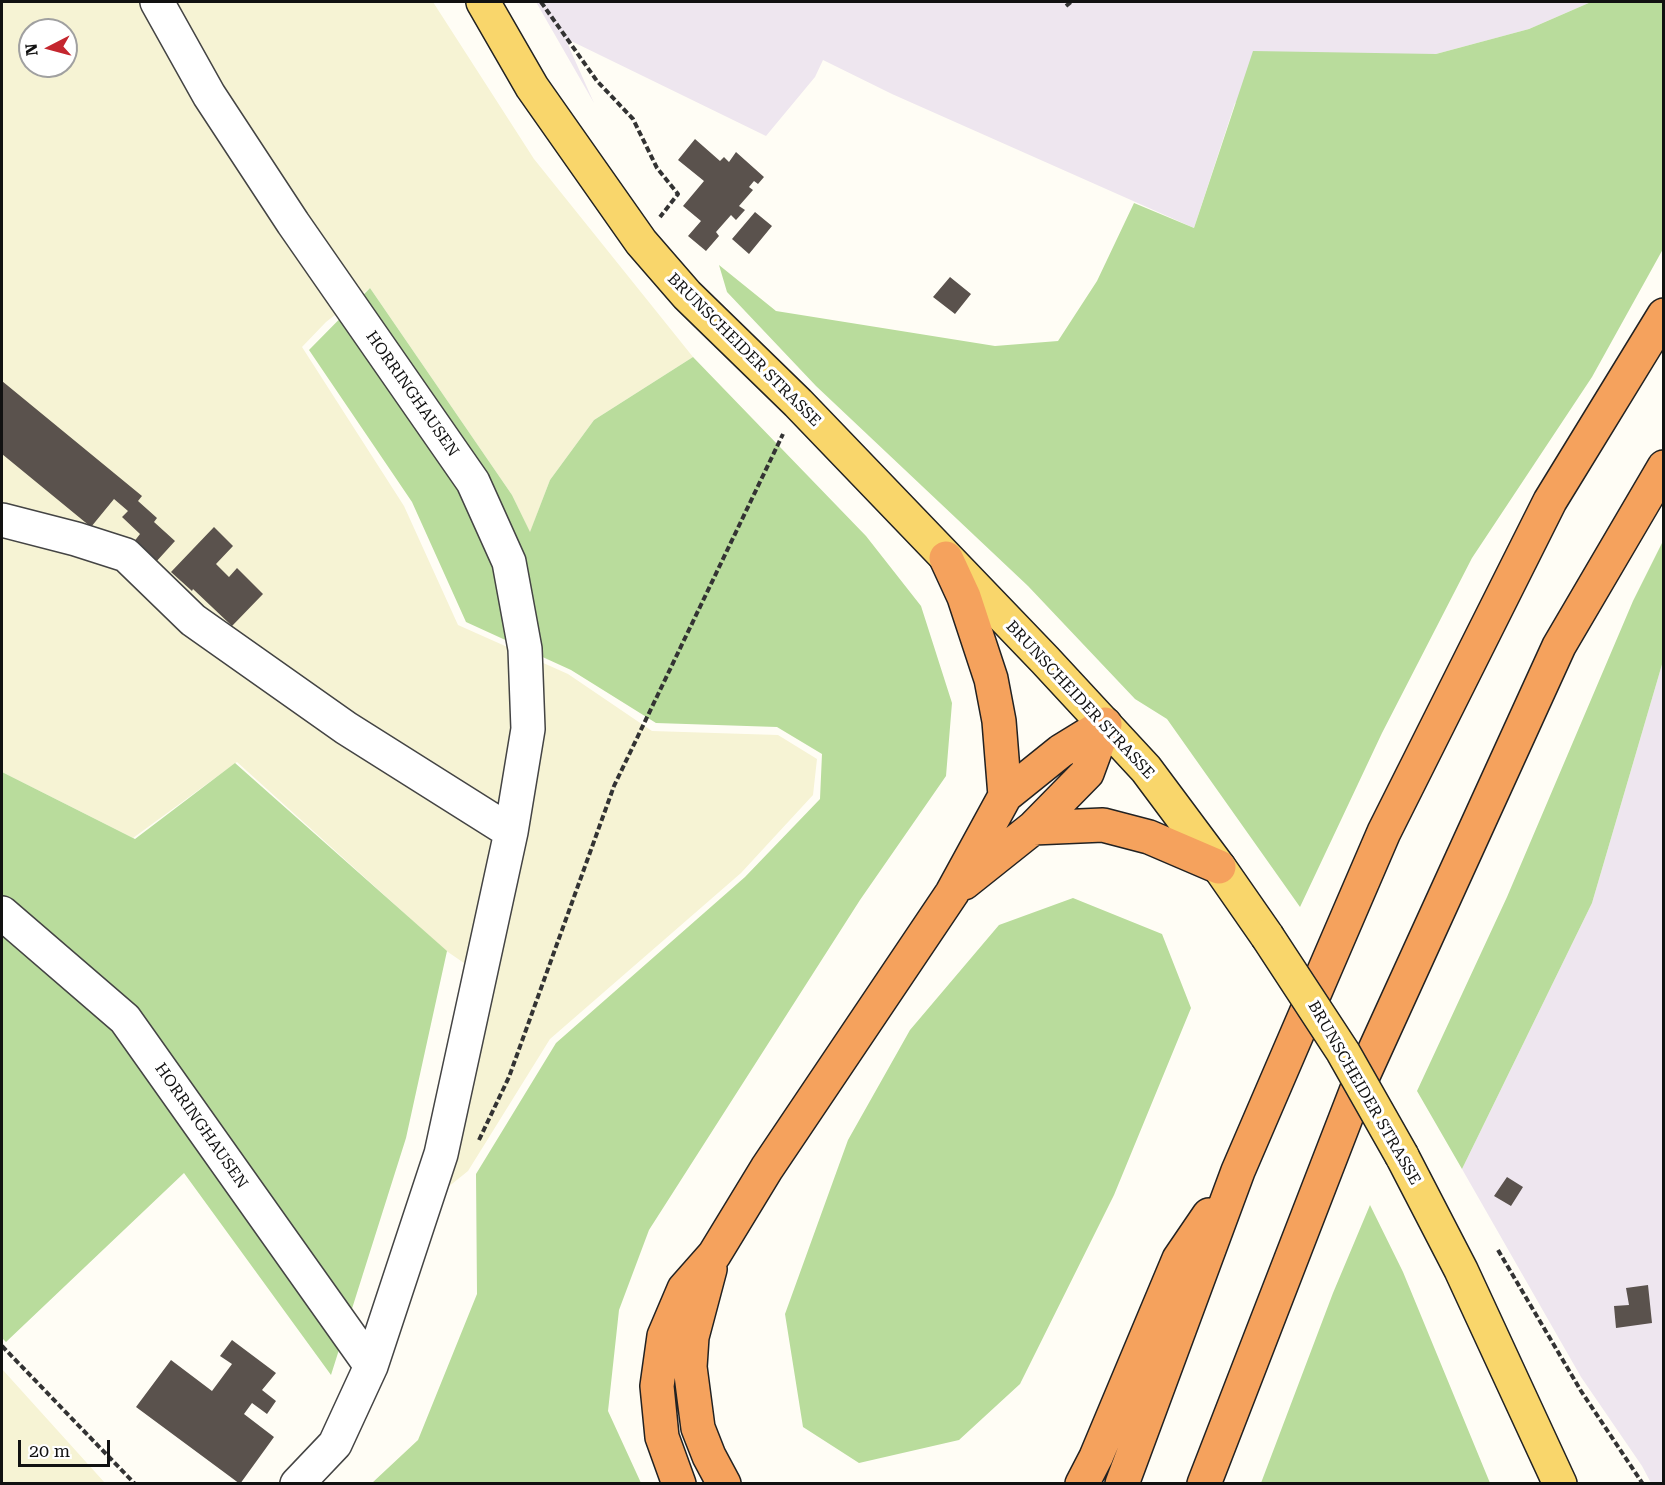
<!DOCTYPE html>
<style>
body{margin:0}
#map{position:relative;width:1665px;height:1485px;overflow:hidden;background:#fffdf5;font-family:"Roboto Serif",serif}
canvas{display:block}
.frame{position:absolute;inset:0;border:3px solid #111;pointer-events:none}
.north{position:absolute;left:18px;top:18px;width:60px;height:60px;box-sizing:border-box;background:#fff;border:2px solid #a0a0a0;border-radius:50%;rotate:264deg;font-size:16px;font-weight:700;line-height:24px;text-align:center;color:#111}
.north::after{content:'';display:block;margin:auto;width:21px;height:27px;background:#c4262e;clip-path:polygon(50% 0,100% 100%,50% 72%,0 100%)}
.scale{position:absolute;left:18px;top:1440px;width:92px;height:27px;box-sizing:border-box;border:3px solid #111;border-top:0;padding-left:8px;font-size:18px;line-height:21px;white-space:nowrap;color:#111;-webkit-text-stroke:4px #fff;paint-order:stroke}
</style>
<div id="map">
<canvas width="1665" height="1485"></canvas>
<div class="frame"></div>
<div class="north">N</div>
<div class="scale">20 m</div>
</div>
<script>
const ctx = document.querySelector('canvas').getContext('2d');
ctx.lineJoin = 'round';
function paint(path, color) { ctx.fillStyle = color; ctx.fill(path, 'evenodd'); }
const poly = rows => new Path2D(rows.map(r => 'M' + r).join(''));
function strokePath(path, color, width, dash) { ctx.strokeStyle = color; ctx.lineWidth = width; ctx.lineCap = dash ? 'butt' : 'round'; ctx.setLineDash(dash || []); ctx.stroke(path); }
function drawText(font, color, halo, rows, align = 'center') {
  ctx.font = font + ' "Roboto Serif",serif'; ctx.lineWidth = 6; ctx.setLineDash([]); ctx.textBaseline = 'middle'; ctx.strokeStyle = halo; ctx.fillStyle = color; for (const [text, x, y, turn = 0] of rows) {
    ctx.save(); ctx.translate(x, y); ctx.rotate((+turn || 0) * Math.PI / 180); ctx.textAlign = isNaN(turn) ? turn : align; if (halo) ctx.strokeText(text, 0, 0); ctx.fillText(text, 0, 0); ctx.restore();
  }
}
paint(poly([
 [536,2,1591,2,1529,29,1436,54,1407,54,1235,103,1194,228,892,94,823,60,815,77,766,136,565,38,594,103],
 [1663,661,1663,1483,1651,1483,1642,1466,1581,1377,1462,1169,1592,903]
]), '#eee6ef');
paint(poly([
 [2,2,433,2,534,159,693,357,594,420,550,480,530,533,512,495,370,288,326,322,302,347,404,506,458,625,568,674,652,731,778,735,817,759,813,795,741,873,550,1039,468,1171,406,1221,429,1157,464,963,445,950,237,762,133,838,2,772],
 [30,30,66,30,66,66,30,66],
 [2,1369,105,1483,2,1483]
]), '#f6f3d4');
paint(poly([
 [1591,2,1663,2,1663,249,1592,377,1472,558,1382,733,1300,907,1167,719,1135,699,1028,586,816,386,727,292,719,265,776,311,995,346,1058,341,1097,281,1134,203,1194,228,1253,51,1436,54,1529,29],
 [370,288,512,495,530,532,550,480,594,420,693,357,866,536,921,606,952,703,946,776,860,900,649,1230,619,1310,608,1411,641,1483,372,1483,418,1440,477,1294,476,1174,556,1043,745,877,820,799,822,754,777,727,656,723,571,670,466,622,412,502,309,350],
 [1663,541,1663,661,1592,903,1462,1169,1417,1091,1507,897,1633,601],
 [235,763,447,951,406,1138,331,1375,184,1173,6,1342,2,1338,2,772,135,839],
 [1073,898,1162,934,1191,1008,1114,1195,1020,1384,959,1440,859,1463,803,1427,785,1314,848,1140,910,1030,999,925],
 [1370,1205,1403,1272,1490,1483,1261,1483,1333,1293]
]), '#b9dc9c');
paint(poly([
 [695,139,720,161,724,157,729,162,736,152,764,177,758,184,754,181,749,187,753,190,739,206,745,210,736,220,731,215,716,232,719,236,706,251,688,236,701,221,683,206,704,181,678,160],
 [755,212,772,226,749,254,732,239],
 [950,277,971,294,955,314,933,297],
 [2,381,142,496,138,501,157,518,154,522,175,541,155,563,133,543,140,534,122,517,128,511,114,499,91,527,2,454],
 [214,527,233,546,216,564,229,577,237,568,263,594,232,626,193,589,192,591,171,572],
 [1507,1177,1523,1187,1511,1206,1494,1196],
 [1648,1285,1652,1323,1616,1328,1614,1306,1629,1305,1626,1288],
 [232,1340,276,1373,262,1390,276,1401,267,1414,252,1403,244,1414,274,1437,240,1484,136,1407,171,1360,212,1391,232,1364,220,1356]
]), '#5a524d');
const minor = poly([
 [157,2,209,95,293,223,473,482,509,562,525,649,528,729,511,832,441,1154,371,1366,335,1444,297,1484],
 [2,520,76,539,126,555,193,620,346,728,511,832],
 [2,913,125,1019,371,1366]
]);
const major = poly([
 [483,2,532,87,641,242,687,295,798,403,1045,660,1146,769,1219,867,1267,936],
 [1402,1156,1461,1270,1560,1484]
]);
const highway = poly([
 [946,558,964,597,991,679,999,721,1005,796],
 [1033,828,1103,825,1149,837,1219,867],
 [964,883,1033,828,1087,773,1105,724],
 [710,1269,692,1337,690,1367,698,1428,709,1456,724,1484],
 [679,1484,662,1437,657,1386,664,1336,684,1289,714,1255,767,1168,952,893,1005,796,1061,751,1105,724],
 [1082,1484,1096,1457,1179,1259,1209,1215],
 [1122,1484,1238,1171,1384,832,1550,501,1664,315],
 [1204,1484,1357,1089,1559,646,1664,467]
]);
strokePath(minor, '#444', 36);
strokePath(major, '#222', 36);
strokePath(highway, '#222', 36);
strokePath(poly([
 [541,2,597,81,633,119,657,168,678,194,660,217],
 [1066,6,1071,2],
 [479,1140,509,1077,614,786,783,434],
 [1498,1250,1581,1391,1643,1484],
 [2,1346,135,1484]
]), '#333', 4, [6, 3]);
strokePath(minor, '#fff', 33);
strokePath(major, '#f9d66b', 33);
strokePath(highway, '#f5a25d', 33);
const majorBridge = poly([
 [1267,936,1343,1052,1402,1156]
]);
strokePath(majorBridge, '#222', 36, []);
strokePath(majorBridge, '#f9d66b', 33);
drawText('16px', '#111', '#fff', [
 ["BRUNSCHEIDER STRASSE",744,350,45],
 ["HORRINGHAUSEN",412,394,55],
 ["BRUNSCHEIDER STRASSE",1080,700,47],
 ["BRUNSCHEIDER STRASSE",1364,1093,60],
 ["HORRINGHAUSEN",201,1126,55]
]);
</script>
